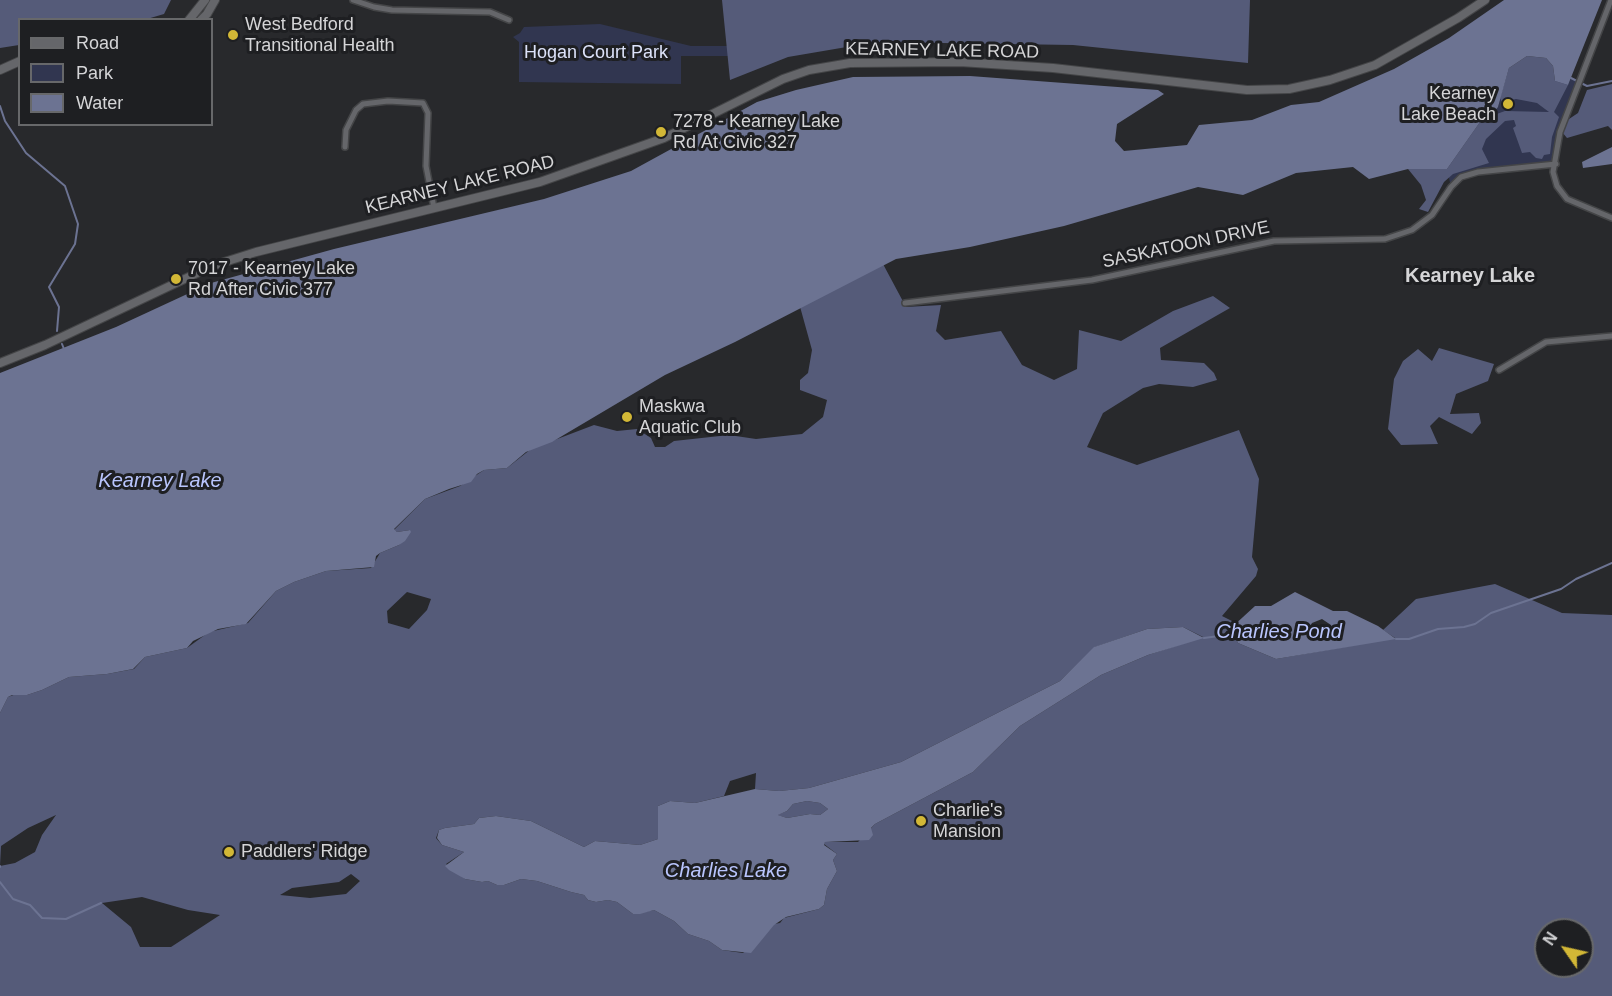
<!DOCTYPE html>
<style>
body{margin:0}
#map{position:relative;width:1612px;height:996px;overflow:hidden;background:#28292c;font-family:Arial,sans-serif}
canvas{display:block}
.legend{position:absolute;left:18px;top:18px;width:195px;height:108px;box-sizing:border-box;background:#1e1f22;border:2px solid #67686a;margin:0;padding:8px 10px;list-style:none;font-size:18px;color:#d5d5d7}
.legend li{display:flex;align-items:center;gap:12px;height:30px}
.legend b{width:30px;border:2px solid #67686a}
.north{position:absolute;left:1534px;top:918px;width:60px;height:60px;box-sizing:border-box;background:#1e1f22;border:2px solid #67686a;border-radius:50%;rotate:304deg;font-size:16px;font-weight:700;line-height:24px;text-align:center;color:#d5d5d7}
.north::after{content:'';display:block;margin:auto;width:21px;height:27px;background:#d2b736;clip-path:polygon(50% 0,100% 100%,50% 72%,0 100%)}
</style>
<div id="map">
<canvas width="1612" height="996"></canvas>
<ul class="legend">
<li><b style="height:8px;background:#65666a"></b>Road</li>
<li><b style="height:16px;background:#313650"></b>Park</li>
<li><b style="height:16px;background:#6c7392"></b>Water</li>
</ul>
<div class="north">N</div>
</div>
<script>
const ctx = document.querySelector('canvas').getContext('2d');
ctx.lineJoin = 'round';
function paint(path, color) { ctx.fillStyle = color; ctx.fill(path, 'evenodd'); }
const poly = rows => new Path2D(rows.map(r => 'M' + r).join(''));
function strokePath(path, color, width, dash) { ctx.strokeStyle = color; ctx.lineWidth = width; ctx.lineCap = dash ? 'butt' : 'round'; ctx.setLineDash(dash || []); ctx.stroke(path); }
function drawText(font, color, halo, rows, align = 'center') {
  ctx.font = font + ' Arial,sans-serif'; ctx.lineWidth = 6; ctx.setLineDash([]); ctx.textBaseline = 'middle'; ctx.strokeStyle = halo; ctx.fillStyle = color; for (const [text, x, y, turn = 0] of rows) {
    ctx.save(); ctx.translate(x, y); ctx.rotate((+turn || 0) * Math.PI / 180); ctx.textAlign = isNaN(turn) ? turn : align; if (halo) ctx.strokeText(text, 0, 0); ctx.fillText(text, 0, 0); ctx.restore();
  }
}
paint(poly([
 [600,24,691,46,732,46,732,56,681,56,681,84,519,82,519,42,513,37,520,33,524,27],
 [1509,68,1568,84,1571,78,1579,82,1564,125,1556,164,1470,175,1456,182,1451,187,1447,169,1485,115,1494,113,1498,107]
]), '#313650');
paint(poly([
 [0,0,171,0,164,14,147,19,20,20,19,45,0,48],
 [722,0,1250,0,1248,63,1073,45,876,42,788,57,730,80],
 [1527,56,1546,58,1553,66,1555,81,1568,85,1554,112,1559,117,1552,137,1550,154,1544,155,1542,159,1536,158,1530,152,1522,153,1513,128,1516,126,1514,120,1505,121,1486,139,1482,149,1489,163,1453,174,1444,182,1428,212,1419,209,1426,200,1421,185,1408,169,1447,169,1485,115,1491,116,1505,111,1549,112,1537,103,1516,99,1502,102,1500,98,1509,68],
 [1612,84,1612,130,1608,126,1567,138,1562,132,1566,121,1578,113,1587,90],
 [883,264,906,307,941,305,936,331,945,340,1001,331,1022,365,1054,380,1077,369,1079,330,1121,341,1173,311,1213,296,1230,308,1160,348,1161,360,1204,363,1214,373,1217,380,1193,387,1159,384,1143,388,1103,413,1087,447,1137,465,1239,430,1259,479,1252,557,1258,569,1256,576,1222,616,1236,623,1231,628,1238,643,1276,659,1395,638,1383,630,1416,599,1495,584,1562,613,1612,615,1612,996,0,996,0,713,8,697,16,694,27,695,42,690,69,677,107,674,134,669,145,657,187,648,209,632,248,623,276,591,294,582,326,571,371,568,380,553,399,545,410,530,397,532,394,530,425,499,460,486,484,470,507,468,531,449,594,425,617,431,637,429,651,438,655,447,665,447,674,441,729,435,756,439,802,434,823,417,827,400,800,390,800,380,808,373,812,350,799,303],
 [407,592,431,599,427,610,409,629,388,623,387,611],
 [1183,627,1203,637,1148,655,1101,675,1020,726,973,772,875,824,858,842,825,842,824,844,837,854,833,860,837,871,827,889,824,905,819,909,784,918,780,923,774,924,762,938,743,953,722,950,709,941,688,934,674,921,654,910,633,914,617,902,608,900,596,902,588,900,584,895,571,892,537,881,521,879,504,885,497,885,488,881,482,882,465,879,446,864,464,852,442,845,436,838,439,830,445,828,474,824,479,818,496,816,531,821,584,847,595,841,640,845,658,839,658,806,670,801,695,803,724,796,730,781,756,773,755,789,779,791,809,788,901,762,1060,681,1095,647,1147,629],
 [56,815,42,835,35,852,15,863,0,866,1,846,28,828],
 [351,874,360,881,346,894,310,898,280,895,292,888,339,882],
 [142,897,188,910,220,915,171,947,140,947,131,927,102,903],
 [1546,930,1582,930,1582,966,1546,966],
 [1439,348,1494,364,1488,381,1456,394,1450,414,1479,413,1481,423,1472,434,1439,417,1430,426,1438,444,1401,445,1388,429,1394,379,1403,361,1418,349,1432,361],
 [807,801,820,803,828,809,820,815,810,814,787,818,777,815,787,811,793,804]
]), '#555b79');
paint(poly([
 [1504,0,1602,0,1568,85,1555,81,1553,66,1546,58,1527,56,1509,68,1498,107,1494,113,1485,115,1447,169,1408,169,1369,179,1353,167,1296,173,1243,195,1198,187,1064,226,970,247,896,259,735,342,665,375,552,442,526,452,507,468,484,470,477,474,471,482,449,489,425,499,394,529,397,532,410,530,411,532,405,541,399,545,380,553,376,556,374,567,326,571,294,582,276,591,246,624,218,629,193,641,187,648,145,657,133,669,107,674,69,677,42,690,27,695,12,695,8,697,0,713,0,373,116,327,211,283,334,249,544,199,631,171,757,102,796,90,853,77,970,76,1158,90,1164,94,1117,124,1115,141,1124,151,1187,145,1199,125,1252,120,1291,105,1319,102,1394,69,1449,38],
 [1612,147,1612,164,1583,168,1582,162],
 [1295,592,1333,611,1347,611,1378,626,1396,639,1276,659,1238,643,1231,628,1255,606,1271,606],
 [1322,619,1331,625,1331,637,1316,639,1308,630,1312,623],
 [1183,627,1204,638,1148,655,1101,675,1020,726,973,772,875,824,871,828,873,835,869,840,825,842,824,845,837,854,833,860,837,871,827,889,824,905,819,909,786,917,774,925,751,953,722,950,709,941,688,934,674,921,654,910,640,914,633,914,617,902,608,900,596,902,588,900,584,895,571,892,537,881,521,879,504,885,497,885,488,881,482,882,465,879,449,870,445,866,464,852,442,845,437,838,439,830,445,828,474,824,479,818,496,816,531,821,584,847,595,841,640,845,658,839,658,806,670,801,695,803,755,789,779,791,809,788,901,762,1060,681,1094,647,1147,629],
 [807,801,820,803,828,809,820,815,810,814,787,818,778,815,787,811,793,804]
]), '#6c7392');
strokePath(poly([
 [1571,78,1587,86,1612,81],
 [0,106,5,121,26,153,65,186,78,224,75,244,49,287,59,307,57,331],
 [62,344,64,349],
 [1204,638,1234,634],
 [1396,639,1409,639,1438,629,1464,627,1475,624,1491,613,1561,589,1576,579,1612,563],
 [0,867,0,866],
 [0,882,13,899,30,905,42,918,66,919,101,903]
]), '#6c7392', 2);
const minor = poly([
 [353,0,374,7,392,10,490,12,509,20],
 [1611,0,1560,132,1553,172,1557,186,1567,199,1612,218],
 [345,147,346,130,356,110,363,104,388,101,423,103,428,113,426,166,434,208],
 [905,303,1092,280,1274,241,1385,239,1412,230,1432,215,1451,187,1461,177,1478,172,1556,164],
 [1499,370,1546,342,1612,336]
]);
const secondary = poly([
 [189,20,205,0],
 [201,20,207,14,215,0],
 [0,70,20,61],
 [0,363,45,345,212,266,256,252,540,182,664,138,783,79,809,70,850,63,960,62,1053,68,1247,90,1289,89,1330,80,1375,65,1458,18,1485,0]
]);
strokePath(minor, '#444547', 8);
strokePath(secondary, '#444547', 10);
strokePath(minor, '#65666a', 5);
strokePath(secondary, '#65666a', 8);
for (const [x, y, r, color] of [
 [233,35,6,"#d2b736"],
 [1508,104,6,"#d2b736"],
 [661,132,6,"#d2b736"],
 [176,279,6,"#d2b736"],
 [627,417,6,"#d2b736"],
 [921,821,6,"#d2b736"],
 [229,852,6,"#d2b736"]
]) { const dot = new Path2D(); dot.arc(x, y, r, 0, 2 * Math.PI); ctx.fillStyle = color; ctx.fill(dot); strokePath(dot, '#1e1f22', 2); }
drawText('18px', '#d5d5d7', '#1e1f22', [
 ["West Bedford",245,25],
 ["Transitional Health",245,46],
 ["Kearney",1496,94,"right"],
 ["Lake Beach",1496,115,"right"],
 ["7278 - Kearney Lake",673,122],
 ["Rd At Civic 327",673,143],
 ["7017 - Kearney Lake",188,269],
 ["Rd After Civic 377",188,290],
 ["Maskwa",639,407],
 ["Aquatic Club",639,428],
 ["Charlie's",933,811],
 ["Mansion",933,832],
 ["Paddlers' Ridge",241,852]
], 'left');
drawText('18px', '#d5d5d7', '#1e1f22', [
 ["KEARNEY LAKE ROAD",942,51,1],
 ["KEARNEY LAKE ROAD",460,185,-14],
 ["SASKATOON DRIVE",1186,245,-12]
]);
drawText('18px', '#dce2f9', '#1e1f22', [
 ["Hogan Court Park",596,53]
]);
drawText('bold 20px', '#d5d5d7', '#1e1f22', [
 ["Kearney Lake",1470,276]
]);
drawText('italic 20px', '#b9c5fd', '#1e1f22', [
 ["Kearney Lake",160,481],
 ["Charlies Pond",1279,632],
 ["Charlies Lake",726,871]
]);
</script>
